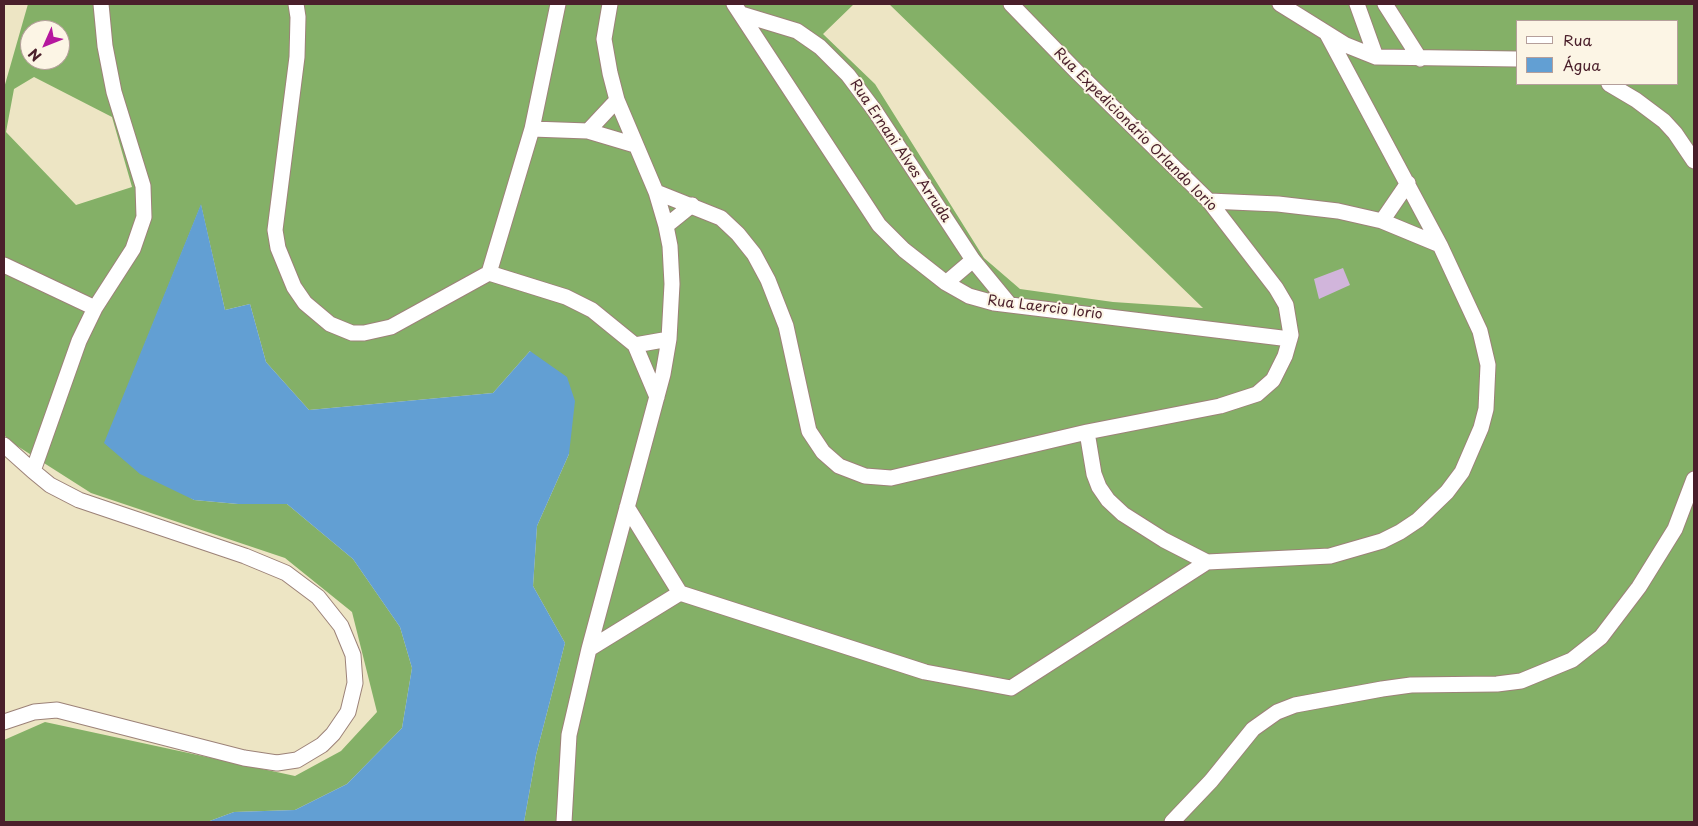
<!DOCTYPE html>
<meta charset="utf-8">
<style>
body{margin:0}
#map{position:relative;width:1698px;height:826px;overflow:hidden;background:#ede5c4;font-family:"Playpen Sans",sans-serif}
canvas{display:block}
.frame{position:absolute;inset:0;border:5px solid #4a1f2b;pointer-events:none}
.legend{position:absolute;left:1516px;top:20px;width:162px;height:65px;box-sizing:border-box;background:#fcf5e5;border:1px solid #b59f9b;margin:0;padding:6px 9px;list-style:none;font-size:15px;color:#4a1f2b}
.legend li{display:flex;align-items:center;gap:10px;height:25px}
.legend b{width:25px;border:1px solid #b59f9b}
.north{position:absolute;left:20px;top:20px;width:50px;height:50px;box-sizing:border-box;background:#fcf5e5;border:1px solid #b59f9b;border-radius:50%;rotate:226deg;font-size:14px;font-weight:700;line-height:20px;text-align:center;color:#4a1f2b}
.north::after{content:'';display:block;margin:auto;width:18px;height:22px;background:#b5179e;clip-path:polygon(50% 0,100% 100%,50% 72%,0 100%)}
</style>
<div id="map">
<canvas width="1698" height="826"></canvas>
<div class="frame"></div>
<ul class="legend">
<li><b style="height:6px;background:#fff"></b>Rua</li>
<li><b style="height:14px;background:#629fd3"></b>Água</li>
</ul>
<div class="north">N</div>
</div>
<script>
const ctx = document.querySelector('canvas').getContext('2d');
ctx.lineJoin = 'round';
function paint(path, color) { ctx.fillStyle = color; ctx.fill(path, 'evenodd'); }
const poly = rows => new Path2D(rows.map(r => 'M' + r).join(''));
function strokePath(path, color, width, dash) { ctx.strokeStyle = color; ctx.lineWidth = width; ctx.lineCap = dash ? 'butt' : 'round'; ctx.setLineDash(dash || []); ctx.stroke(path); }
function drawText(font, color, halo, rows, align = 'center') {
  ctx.font = font + ' "Playpen Sans",sans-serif'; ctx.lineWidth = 4; ctx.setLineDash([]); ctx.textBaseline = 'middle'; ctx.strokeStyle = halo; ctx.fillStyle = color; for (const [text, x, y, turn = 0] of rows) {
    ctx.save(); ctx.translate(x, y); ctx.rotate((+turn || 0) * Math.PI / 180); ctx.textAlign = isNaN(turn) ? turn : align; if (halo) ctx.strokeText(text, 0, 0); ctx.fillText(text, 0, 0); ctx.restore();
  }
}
paint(poly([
 [28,4,854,4,823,34,875,84,984,258,1020,289,1113,302,1203,308,889,4,1694,4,1694,822,524,822,536,755,565,643,533,586,537,526,569,454,530,351,493,393,309,410,266,362,250,304,225,310,201,205,105,443,194,500,238,504,287,504,353,559,400,627,412,668,402,728,347,784,295,810,234,812,207,822,4,822,4,740,45,722,295,776,341,751,377,712,352,612,285,558,91,493,11,442,4,435,4,88],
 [1517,21,1677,21,1677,84,1517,84],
 [30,30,60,30,60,60,30,60],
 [34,77,112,117,132,187,76,205,6,132,14,89]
]), '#84b067');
paint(poly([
 [201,204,225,310,250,304,266,362,309,410,493,393,530,351,567,377,575,401,569,454,537,526,533,586,565,643,536,755,524,822,207,822,234,812,295,810,347,784,402,728,412,668,400,627,353,559,287,504,238,504,194,500,140,474,104,443]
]), '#629fd3');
paint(poly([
 [1343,268,1350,285,1319,299,1314,279]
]), '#d1b5db');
const minor = poly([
 [296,4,298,17,297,57,275,230,278,248,294,287,305,303,330,324,352,333,364,333,391,327,489,273,532,129],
 [558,4,532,129,588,131],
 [610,4,604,39,610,73,617,100,656,192,666,226,670,246,672,284,669,339,663,374,589,649,680,593,627,507],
 [734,4,879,225,904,250,946,283,969,296,994,303,1290,339],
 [1011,4,1079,74,1209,201,1276,288,1286,305,1291,335,1285,356,1273,380,1257,394,1220,406,1087,432,1094,474,1099,487,1108,500,1123,514,1164,540,1207,562,1330,556,1382,541,1400,532,1418,520,1447,492,1462,472,1481,428,1486,409,1488,365,1480,331,1440,245],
 [1280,4,1346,45,1376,57,1517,59],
 [1357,4,1376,57],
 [1385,4,1420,59],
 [741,14,797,31,820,47,848,75,875,111,973,260,1010,305],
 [1609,84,1636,100,1664,121,1675,133,1694,161],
 [617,100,588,131,635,145],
 [656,192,721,218,738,234,754,254,768,280,786,326,809,431,823,452,839,466,865,476,891,478,1087,432],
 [1209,201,1278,204,1338,211,1382,221,1440,245,1327,34],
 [1382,221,1408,183],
 [666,226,692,205],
 [4,265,95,308],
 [489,273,566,297,592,310,635,345,657,397],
 [946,283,973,260],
 [635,345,669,339],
 [4,445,33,471,79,341,95,308,133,249,144,217,143,186,114,92,105,46,101,4],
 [680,593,925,672,1011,688,1207,562],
 [4,722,34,712,57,710,244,758,277,763,297,760,322,745,333,734,348,712,355,683,353,655,341,626,318,597,286,573,245,556,79,500,50,485,33,471],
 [564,822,569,735,589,649],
 [1172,822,1211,781,1253,729,1277,712,1295,705,1382,689,1411,685,1497,684,1521,681,1572,660,1601,637,1639,587,1675,529,1694,479]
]);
strokePath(minor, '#9c8278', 17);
strokePath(minor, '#fff', 15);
drawText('14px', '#4a1f2b', '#fcf5e5', [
 ["Rua Expedicionário Orlando Iorio",1135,130,45],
 ["Rua Ernani Alves Arruda",900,151,56],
 ["Rua Laercio Iorio",1045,308,7]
]);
</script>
